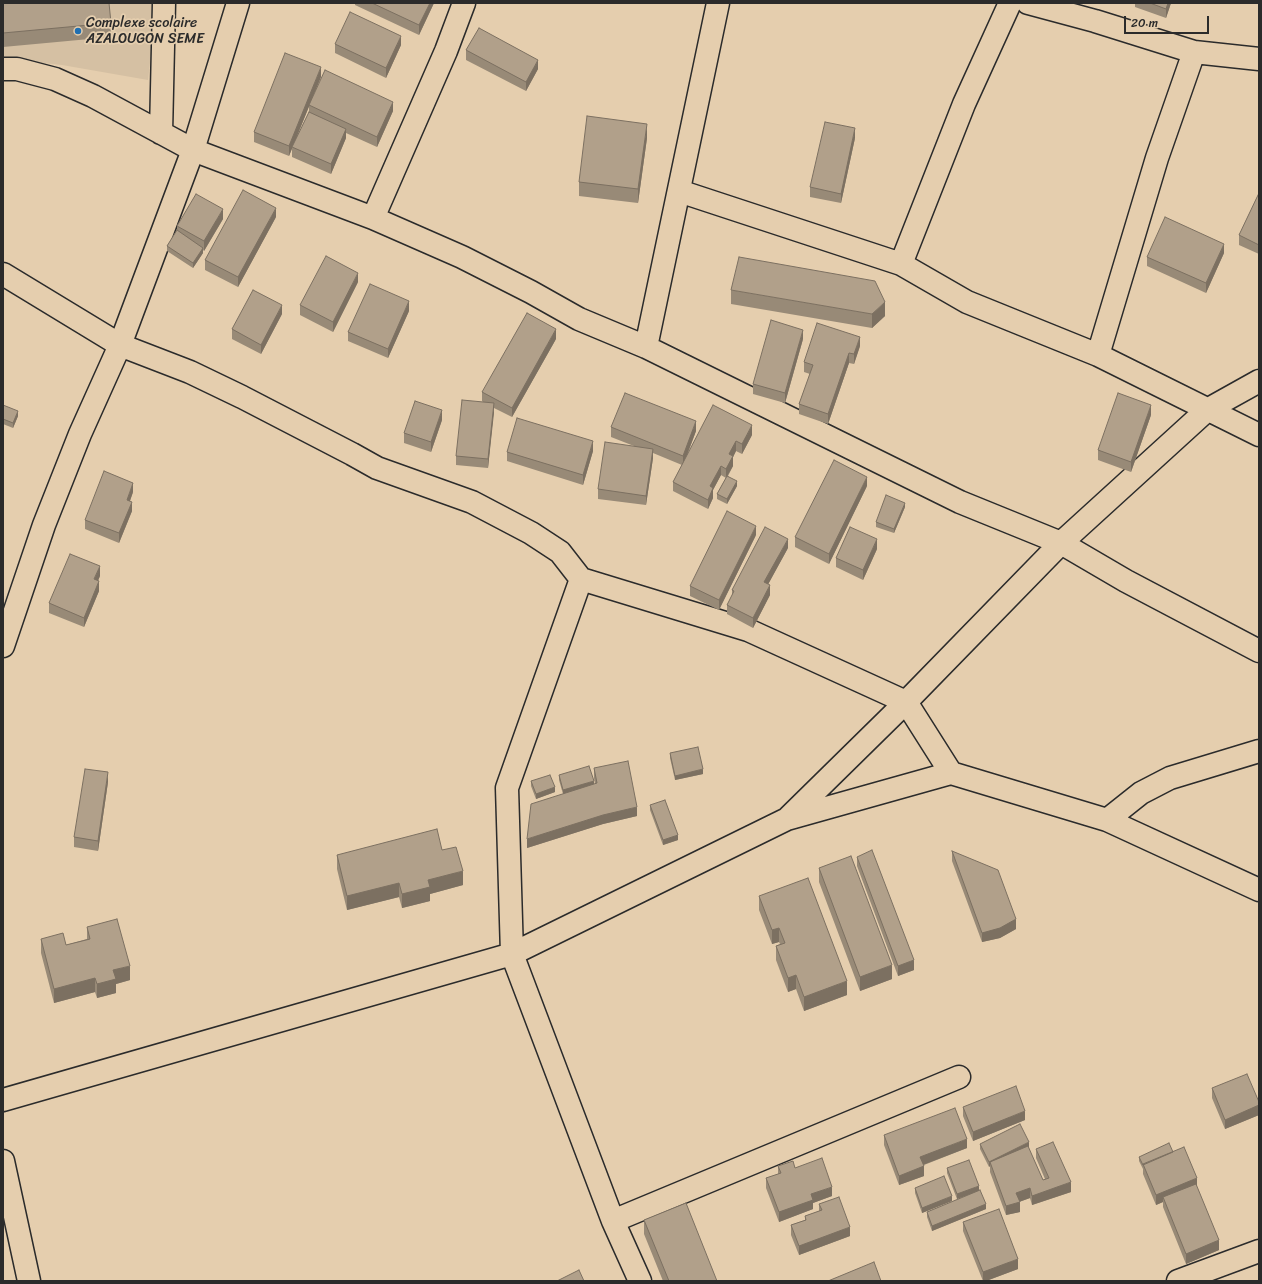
<!DOCTYPE html>
<style>
body{margin:0}
#map{position:relative;width:1262px;height:1284px;overflow:hidden;background:#e5ceae;font-family:Sriracha,sans-serif}
canvas{display:block}
.frame{position:absolute;inset:0;border:4px solid #2b2b2b;pointer-events:none}
.scale{position:absolute;left:1124px;top:16px;width:85px;height:18px;box-sizing:border-box;border:2px solid #2b2b2b;border-top:0;padding-left:5px;font-size:12px;line-height:14px;white-space:nowrap;color:#2b2b2b;-webkit-text-stroke:3px #e5ceae;paint-order:stroke}
</style>
<div id="map">
<canvas width="1262" height="1284"></canvas>
<div class="frame"></div>
<div class="scale">20 m</div>
</div>
<script>
const ctx = document.querySelector('canvas').getContext('2d');
ctx.lineJoin = 'round';
function paint(path, color) { ctx.fillStyle = color; ctx.fill(path, 'evenodd'); }
const poly = rows => new Path2D(rows.map(r => 'M' + r).join(''));
function strokePath(path, color, width, dash) { ctx.strokeStyle = color; ctx.lineWidth = width; ctx.lineCap = dash ? 'butt' : 'round'; ctx.setLineDash(dash || []); ctx.stroke(path); }
function drawText(font, color, halo, rows, align = 'center') {
  ctx.font = font + ' Sriracha,sans-serif'; ctx.lineWidth = 3.5; ctx.setLineDash([]); ctx.textBaseline = 'middle'; ctx.strokeStyle = halo; ctx.fillStyle = color; for (const [text, x, y, turn = 0] of rows) {
    ctx.save(); ctx.translate(x, y); ctx.rotate((+turn || 0) * Math.PI / 180); ctx.textAlign = isNaN(turn) ? turn : align; if (halo) ctx.strokeText(text, 0, 0); ctx.fillText(text, 0, 0); ctx.restore();
  }
}
paint(poly([
 [3,3,157,3,148,80,62,65,3,59]
]), '#d5c0a3');
const street = poly([
 [1028,3,1095,21,1194,52,1259,59],
 [3,69,17,69,55,79,93,96,193,150,373,218,462,257,531,292,579,319,646,347,960,502,1061,543,1126,581,1259,651],
 [161,133,164,3],
 [679,191,901,264,967,302,1098,355,1259,435],
 [373,218,446,51,464,3],
 [901,264,964,104,1010,3],
 [3,274,120,345,190,372,242,397,352,454,377,468,472,502,531,533,560,552,581,579,748,630,906,702,951,773],
 [646,347,718,3],
 [1098,355,1157,158,1194,52],
 [581,579,507,788,512,954,613,1221,640,1281],
 [3,646,44,525,80,434,120,345,193,150,238,3],
 [789,817,906,702,1061,543,1207,410,1259,381],
 [1107,820,1141,793,1170,778,1259,751],
 [3,1100,512,954,787,819,951,773,1107,820,1259,890],
 [3,1161,29,1281],
 [613,1221,959,1077],
 [1178,1281,1259,1251]
]);
strokePath(street, '#2b2b2b', 25);
strokePath(street, '#e5ceae', 22);
paint(poly([
 [3,3,111,23,111,37,3,47],
 [355,3,434,3,419,35,355,5],
 [1135,3,1171,3,1166,18,1135,7],
 [335,44,401,45,386,78,335,53],
 [466,50,538,69,526,91,466,60],
 [321,77,311,100,393,111,377,147,346,133,346,138,331,174,292,157,292,147,309,112,309,106,289,156,254,142,254,132],
 [647,138,638,203,579,196,579,182],
 [855,138,841,203,810,197,810,187],
 [1259,193,1259,254,1239,245,1239,235],
 [276,217,238,287,205,270,205,260],
 [223,219,204,251,203,250,203,253,193,268,167,251,167,246,177,230,177,226],
 [1224,253,1206,293,1147,266,1147,257],
 [358,282,333,332,300,315,300,305],
 [731,290,885,316,872,328,731,304],
 [409,311,388,358,348,341,348,332],
 [282,314,261,354,232,339,232,329],
 [556,339,512,417,494,408,488,468,456,465,456,456,483,402,482,401,482,392],
 [803,339,785,403,753,394,753,384],
 [860,346,854,364,849,363,828,424,799,414,799,404,810,374,804,372,804,362],
 [3,405,18,416,13,428,3,424],
 [1151,415,1131,472,1098,460,1098,450],
 [442,420,431,452,404,443,404,433],
 [611,427,696,431,688,453,752,435,742,454,736,451,733,457,733,466,728,476,737,486,727,504,717,499,717,494,726,478,721,475,713,490,713,498,708,509,673,491,673,482,682,465,653,453,653,458,646,505,598,499,598,489,634,446,611,437],
 [593,451,583,485,507,461,507,452],
 [867,486,829,564,795,547,795,537],
 [133,492,130,501,132,511,119,543,85,529,85,520],
 [905,507,894,533,876,527,876,522],
 [756,535,719,610,690,596,690,586],
 [788,548,768,584,770,595,753,628,727,614,727,605,732,596,732,590],
 [877,549,863,580,836,567,836,558],
 [100,576,98,581,99,591,84,627,49,613,49,603],
 [670,753,703,774,675,780,670,758],
 [594,768,637,816,603,824,527,848,563,794,559,780,559,775,594,784,595,784,594,778],
 [531,781,555,792,536,799,531,786],
 [108,782,98,851,74,847,74,837],
 [650,805,678,840,663,845,650,810],
 [442,850,463,885,430,894,430,901,402,908,399,897,347,910,337,869,337,855],
 [952,851,1016,929,1000,938,982,942,952,861],
 [857,857,914,970,898,976,857,866],
 [819,868,892,979,860,991,819,882],
 [759,896,847,995,804,1011,796,989,788,992,776,960,776,946,780,944,779,942,772,944,759,910],
 [87,927,130,980,116,984,116,993,97,998,95,992,54,1003,41,953,41,939,66,945,87,939],
 [1212,1088,1259,1102,1259,1115,1225,1129,1212,1098],
 [963,1107,1025,1120,973,1141,963,1116],
 [884,1135,967,1148,924,1165,924,1176,899,1185,884,1145],
 [980,1144,1029,1147,1028,1147,1043,1180,1045,1179,1036,1158,1036,1149,1071,1192,1032,1205,1030,1198,1019,1202,1020,1212,1006,1215,990,1172,990,1166,989,1167,980,1149],
 [1173,1152,1197,1187,1219,1250,1186,1264,1163,1207,1163,1202,1156,1205,1143,1174,1143,1169,1139,1161,1139,1157],
 [778,1166,795,1168,832,1196,813,1203,813,1209,779,1222,766,1188,766,1178,778,1174],
 [947,1168,979,1190,986,1209,932,1231,927,1217,927,1212,971,1194,957,1199,947,1173],
 [915,1188,952,1201,922,1213,915,1193],
 [819,1204,850,1236,799,1255,791,1235,791,1225,805,1220,805,1216,819,1211],
 [644,1220,717,1281,663,1281,644,1234],
 [963,1222,1018,1269,986,1281,983,1281,963,1231]
]), '#988a77');
paint(poly([
 [430,3,434,3,419,35,419,25],
 [1168,3,1171,3,1166,18,1166,9],
 [401,36,401,45,386,78,386,68],
 [538,60,538,69,526,91,526,82],
 [321,67,321,77,289,156,289,146],
 [393,102,393,111,377,147,377,137],
 [647,124,647,138,638,203,638,189],
 [855,128,855,138,841,203,841,194],
 [346,129,346,138,331,174,331,164],
 [276,208,276,217,238,287,238,277],
 [223,209,223,219,204,251,204,241],
 [1224,244,1224,253,1206,293,1206,283],
 [203,248,203,253,193,268,193,263],
 [358,273,358,282,333,332,333,322],
 [409,301,409,311,388,358,388,349],
 [885,302,885,316,872,328,872,314],
 [282,305,282,314,261,354,261,345],
 [556,329,556,339,512,417,512,408],
 [803,330,803,339,785,403,785,393],
 [860,337,860,346,854,364,854,354],
 [849,353,849,363,828,424,828,414],
 [494,403,494,413,488,468,488,459],
 [1151,405,1151,415,1131,472,1131,462],
 [442,410,442,420,431,452,431,442],
 [18,411,18,416,13,428,13,423],
 [696,421,696,431,683,465,683,456],
 [752,425,752,435,742,454,742,444],
 [593,441,593,451,583,485,583,475],
 [736,441,736,451,733,457,733,466,726,478,726,469,729,454],
 [653,449,653,458,646,505,646,496],
 [721,466,721,475,713,490,713,498,708,509,708,500,710,486],
 [867,477,867,486,829,564,829,554],
 [737,481,737,486,727,504,727,499],
 [133,483,133,492,127,509,127,500],
 [132,502,132,511,119,543,119,533],
 [905,503,905,507,894,533,894,529],
 [756,526,756,535,719,610,719,600],
 [788,539,788,548,764,592,764,582],
 [877,539,877,549,863,580,863,570],
 [100,566,100,576,94,589,94,579],
 [99,581,99,591,84,627,84,618],
 [770,585,770,595,753,628,753,618],
 [703,769,703,774,675,780,675,776],
 [108,772,108,782,98,851,98,841],
 [594,781,594,786,563,795,563,790],
 [555,787,555,792,536,799,536,794],
 [637,807,637,816,603,824,527,848,527,839,603,815],
 [678,835,678,840,663,845,663,840],
 [463,871,463,885,430,894,430,901,402,908,402,894,428,880],
 [399,883,399,897,347,910,347,896],
 [1016,919,1016,929,1000,938,982,942,982,933],
 [779,928,779,942,772,944,772,930],
 [914,960,914,970,898,976,898,966],
 [892,965,892,979,860,991,860,977],
 [130,966,130,980,116,984,116,993,97,998,97,984,113,970],
 [796,975,796,989,788,992,788,978],
 [95,978,95,992,54,1003,54,989],
 [847,981,847,995,804,1011,804,997],
 [1259,1105,1259,1115,1225,1129,1225,1120],
 [1025,1111,1025,1120,973,1141,973,1132],
 [967,1139,967,1148,920,1166,920,1157],
 [1029,1142,1029,1147,991,1165,990,1162,990,1166,989,1167,989,1162],
 [924,1166,924,1176,899,1185,899,1176],
 [1197,1178,1197,1188,1163,1197,1163,1202,1156,1205,1156,1195],
 [1071,1182,1071,1192,1032,1205,1032,1196],
 [979,1186,979,1191,957,1199,957,1194],
 [832,1187,832,1196,813,1203,813,1209,779,1222,779,1212,811,1194],
 [1030,1188,1030,1198,1016,1203,1016,1193],
 [952,1196,952,1201,922,1213,922,1208],
 [1020,1202,1020,1212,1006,1215,1006,1206],
 [986,1204,986,1209,932,1231,932,1226],
 [850,1227,850,1236,799,1255,799,1246],
 [1219,1240,1219,1250,1186,1264,1186,1254],
 [1018,1259,1018,1269,986,1281,983,1281,983,1272]
]), '#7c7061');
const building = poly([
 [3,3,109,3,111,23,3,33,3,3],
 [372,3,430,3,419,25,372,3],
 [1150,3,1168,3,1166,9,1150,3],
 [350,12,401,36,386,68,335,44,350,12],
 [479,28,538,60,526,82,466,50,479,28],
 [285,53,321,67,289,146,254,132,285,53],
 [325,70,393,102,377,137,309,105,325,70],
 [309,112,346,129,331,164,292,147,309,112],
 [587,116,647,124,638,189,579,182,587,116],
 [825,122,855,128,841,194,810,187,825,122],
 [243,190,276,208,238,277,205,260,243,190],
 [1259,193,1259,245,1239,235,1259,193],
 [196,194,223,209,204,241,177,226,196,194],
 [1165,217,1224,244,1206,283,1147,257,1165,217],
 [177,230,203,248,193,263,167,246,177,230],
 [326,256,358,273,333,322,300,305,326,256],
 [739,257,875,281,885,302,872,314,731,290,739,257],
 [370,284,409,301,388,349,348,332,370,284],
 [253,290,282,305,261,345,232,329,253,290],
 [527,313,556,329,512,408,482,392,527,313],
 [771,320,803,330,785,393,753,384,771,320],
 [817,323,860,337,854,354,849,353,828,414,799,404,813,365,804,362,817,323],
 [625,393,696,421,683,456,611,427,625,393],
 [1118,393,1151,405,1131,462,1098,450,1118,393],
 [462,400,494,403,488,459,456,456,462,400],
 [415,401,442,410,431,442,404,433,415,401],
 [3,405,18,411,13,423,3,419,3,405],
 [713,405,752,425,742,444,736,441,729,454,733,456,726,469,721,466,710,486,713,488,708,500,673,482,713,405],
 [517,418,593,441,583,475,507,452,517,418],
 [605,442,653,449,646,496,598,489,605,442],
 [834,460,867,477,829,554,795,537,834,460],
 [104,471,133,483,127,500,132,502,119,533,85,520,104,471],
 [727,476,737,481,727,499,717,494,727,476],
 [886,495,905,503,894,529,876,522,886,495],
 [727,511,756,526,719,600,690,586,727,511],
 [765,527,788,539,764,582,770,585,753,618,727,605,734,591,732,590,765,527],
 [850,527,877,539,863,570,836,558,850,527],
 [70,554,100,566,94,579,99,581,84,618,49,603,70,554],
 [698,747,703,769,675,776,670,753,698,747],
 [628,761,637,807,603,815,527,839,531,804,597,783,594,768,628,761],
 [589,766,594,781,563,790,559,775,589,766],
 [85,769,108,772,98,841,74,837,85,769],
 [550,775,555,787,536,794,531,781,550,775],
 [665,800,678,835,663,840,650,805,665,800],
 [437,829,442,850,456,847,463,871,428,880,430,887,402,894,399,883,347,896,337,855,437,829],
 [872,850,914,960,898,966,857,857,872,850],
 [952,851,998,870,1016,919,1000,928,982,933,952,851],
 [851,856,892,965,860,977,819,868,851,856],
 [808,878,847,981,804,997,796,975,788,978,776,946,785,943,779,928,772,930,759,896,808,878],
 [117,919,130,966,113,970,116,979,97,984,95,978,54,989,41,939,63,933,66,945,90,939,87,927,117,919],
 [1247,1074,1259,1102,1259,1105,1225,1120,1212,1088,1247,1074],
 [1016,1086,1025,1111,973,1132,963,1107,1016,1086],
 [955,1108,967,1139,920,1157,924,1166,899,1176,884,1135,955,1108],
 [1020,1124,1029,1142,989,1162,980,1144,1020,1124],
 [1053,1142,1071,1182,1032,1196,1030,1188,1016,1193,1020,1202,1006,1206,990,1162,1028,1146,1043,1180,1049,1178,1036,1149,1053,1142],
 [1169,1143,1173,1152,1143,1165,1139,1157,1169,1143],
 [1184,1147,1197,1178,1156,1195,1143,1164,1184,1147],
 [822,1158,832,1187,811,1194,813,1200,779,1212,766,1178,781,1173,778,1166,793,1161,795,1168,822,1158],
 [969,1160,979,1186,957,1194,947,1168,969,1160],
 [944,1176,952,1196,922,1208,915,1188,944,1176],
 [1196,1184,1219,1240,1186,1254,1163,1197,1196,1184],
 [980,1190,986,1204,932,1226,927,1212,980,1190],
 [839,1197,850,1227,799,1246,791,1225,806,1220,805,1216,822,1210,819,1204,839,1197],
 [686,1203,717,1281,669,1281,644,1220,686,1203],
 [999,1209,1018,1259,983,1272,963,1222,999,1209],
 [874,1262,881,1281,828,1281,874,1262],
 [579,1270,584,1281,557,1281,579,1270]
]);
paint(building, '#b1a08a');
strokePath(building, '#7c7061', 1);
for (const [x, y, r, color] of [
 [78,31,4,"#1f6fb2"]
]) { const dot = new Path2D(); dot.arc(x, y, r, 0, 2 * Math.PI); ctx.fillStyle = color; ctx.fill(dot); strokePath(dot, '#e5ceae', 1.5); }
drawText('14px', '#2b2b2b', '#e5ceae', [
 ["Complexe scolaire",86,23],
 ["AZALOUGON SEME",86,39]
], 'left');
</script>
